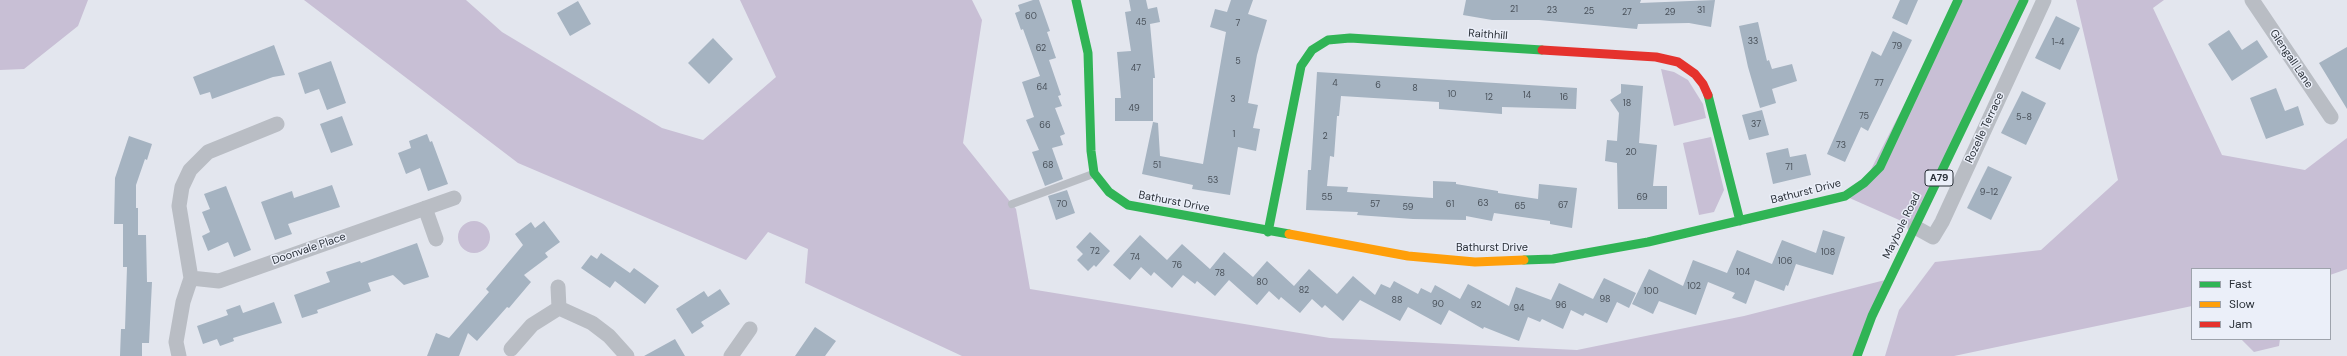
<!DOCTYPE html>
<style>
body{margin:0}
#map{position:relative;width:2347px;height:356px;overflow:hidden;background:#e3e6ee;font-family:"DM Sans",sans-serif}
canvas{display:block}
.legend{position:absolute;left:2191px;top:268px;width:140px;height:72px;box-sizing:border-box;background:#ebeff9;border:1px solid #9ea3ac;margin:0;padding:5px 7px;list-style:none;font-size:12px;color:#2a3038}
.legend li{display:flex;align-items:center;gap:8px;height:20px}
.legend b{width:20px;border:1px solid #9ea3ac}
</style>
<div id="map">
<canvas width="2347" height="356"></canvas>
<ul class="legend">
<li><b style="height:5px;background:#30b455"></b>Fast</li>
<li><b style="height:5px;background:#ff9f0a"></b>Slow</li>
<li><b style="height:5px;background:#e5322d"></b>Jam</li>
</ul>
</div>
<script>
const ctx = document.querySelector('canvas').getContext('2d');
ctx.lineJoin = 'round';
function paint(path, color) { ctx.fillStyle = color; ctx.fill(path, 'evenodd'); }
const poly = rows => new Path2D(rows.map(r => 'M' + r).join(''));
function strokePath(path, color, width, dash) { ctx.strokeStyle = color; ctx.lineWidth = width; ctx.lineCap = dash ? 'butt' : 'round'; ctx.setLineDash(dash || []); ctx.stroke(path); }
function drawText(font, color, halo, rows, align = 'center') {
  ctx.font = font + ' "DM Sans",sans-serif'; ctx.lineWidth = 3; ctx.setLineDash([]); ctx.textBaseline = 'middle'; ctx.strokeStyle = halo; ctx.fillStyle = color; for (const [text, x, y, turn = 0] of rows) {
    ctx.save(); ctx.translate(x, y); ctx.rotate((+turn || 0) * Math.PI / 180); ctx.textAlign = isNaN(turn) ? turn : align; if (halo) ctx.strokeText(text, 0, 0); ctx.fillText(text, 0, 0); ctx.restore();
  }
}
paint(poly([
 [0,0,88,0,78,26,24,69,0,70],
 [304,0,466,0,502,32,662,128,703,140,776,77,740,0,972,0,982,20,963,143,1016,209,1030,289,1330,338,1577,350,1744,316,1889,279,1857,356,962,356,805,283,808,249,768,232,746,260,518,163],
 [1958,0,2024,0,1915,227,1845,196,1864,183],
 [2076,0,2164,0,2153,8,2222,155,2305,170,2347,138,2347,269,2330,275,2330,269,2192,269,2192,306,1954,356,1885,356,1899,310,1935,262,2041,250,2118,180],
 [1661,69,1674,72,1688,80,1703,104,1706,118,1674,126],
 [1711,137,1724,190,1714,212,1699,215,1683,143],
 '458 237a16 16 0 1 1 32 0a16 16 0 1 1-32 0Z',
 [2241,339,2280,339,2279,346,2254,352]
]), '#c8bfd5');
paint(poly([
 [1033,0,1039,0,1050,31,1047,32,1056,58,1049,60,1061,95,1058,96,1062,106,1055,108,1065,134,1060,136,1063,145,1052,148,1063,179,1045,186,1032,152,1039,150,1026,120,1034,117,1022,82,1040,76,1023,29,1021,30,1015,13,1020,11,1018,5],
 [1129,0,1146,0,1148,9,1157,7,1160,22,1150,24,1155,78,1153,78,1153,121,1115,121,1115,98,1121,98,1117,52,1131,51,1125,12,1131,11],
 [1231,0,1253,0,1248,14,1267,20,1257,55,1248,103,1258,105,1253,128,1260,129,1256,151,1238,147,1230,195,1192,189,1193,185,1142,174,1153,122,1158,123,1160,156,1203,164,1226,32,1210,27,1215,9,1227,12],
 [1466,0,1641,0,1640,3,1715,0,1711,27,1689,23,1638,24,1637,29,1539,20,1492,20,1463,15],
 [1900,0,1918,0,1907,25,1892,18],
 [578,1,591,24,570,36,557,13],
 [2056,16,2080,28,2060,70,2035,58],
 [1758,22,1767,61,1769,60,1772,69,1792,64,1797,81,1772,89,1776,103,1760,108,1748,67,1739,26],
 [2229,30,2242,50,2257,40,2268,57,2232,81,2208,44],
 [1893,31,1912,40,1868,131,1861,127,1845,162,1827,154,1872,51,1881,56],
 [713,38,733,59,709,84,688,63],
 [274,45,285,75,273,77,212,99,210,92,200,95,193,77],
 [2347,47,2347,109,2319,63],
 [331,61,346,103,327,110,319,89,305,94,298,73],
 [1317,72,1577,88,1576,109,1502,107,1502,114,1439,109,1439,102,1341,96,1339,116,1337,116,1334,157,1330,156,1327,186,1348,187,1347,192,1433,198,1433,181,1456,182,1456,184,1498,191,1498,193,1538,199,1539,184,1577,188,1572,228,1550,224,1550,221,1494,213,1492,221,1466,216,1466,220,1413,219,1357,215,1358,212,1306,210,1308,170,1311,170],
 [1621,84,1643,86,1639,143,1657,145,1653,186,1667,186,1667,209,1618,209,1617,163,1605,161,1607,140,1617,141,1619,113,1610,100,1621,93],
 [2276,88,2285,111,2298,106,2304,125,2266,139,2250,98],
 [2022,91,2046,103,2026,145,2001,133],
 [1762,110,1769,135,1749,140,1742,115],
 [342,116,353,145,331,153,320,124],
 [427,134,430,142,432,141,448,184,428,191,420,168,406,174,398,153,411,148,409,141],
 [129,136,152,144,147,160,145,159,136,185,136,208,138,208,138,235,146,235,147,282,152,282,149,343,142,343,142,356,120,356,121,329,125,329,127,267,123,267,123,224,114,224,115,178],
 [1788,148,1790,157,1806,154,1811,175,1773,184,1766,153],
 [1988,166,2012,177,1991,220,1967,208],
 [332,185,340,207,288,224,292,234,275,240,261,202,292,191,294,198],
 [226,186,251,250,234,257,228,242,208,251,202,236,210,232,202,212,210,209,204,194],
 [1067,190,1075,213,1056,220,1048,196],
 [544,221,560,242,545,253,548,257,524,275,531,282,509,308,507,307,477,341,468,333,459,356,427,356,436,333,449,338,489,292,486,289,523,245,515,234,531,222,535,228],
 [1823,230,1845,237,1833,275,1796,264,1788,286,1786,285,1784,291,1755,280,1746,304,1732,298,1735,293,1708,282,1696,315,1659,301,1653,314,1632,304,1649,269,1683,286,1693,260,1727,273,1737,250,1772,264,1782,240,1816,253],
 [1090,232,1110,251,1096,267,1094,265,1088,271,1077,260,1083,254,1076,247],
 [1140,235,1167,260,1182,244,1210,269,1224,252,1253,277,1267,261,1294,286,1309,269,1337,294,1353,276,1375,295,1381,284,1390,288,1394,281,1418,294,1421,288,1431,293,1435,285,1460,299,1468,284,1509,306,1516,287,1551,300,1559,283,1593,299,1604,278,1636,293,1629,308,1617,302,1607,323,1585,313,1583,316,1571,310,1563,329,1542,319,1540,322,1528,317,1519,341,1484,327,1483,329,1449,310,1441,325,1408,307,1400,321,1360,300,1343,321,1325,305,1322,308,1312,299,1300,313,1281,297,1279,300,1269,291,1257,305,1229,280,1215,296,1197,281,1195,284,1183,275,1172,288,1154,272,1151,276,1141,267,1130,280,1113,265],
 [417,243,429,277,404,285,393,275,368,283,371,291,317,310,318,313,302,318,294,295,330,282,326,272,360,261,361,263],
 [601,253,630,273,634,268,659,286,645,304,615,281,610,288,581,268,591,255,597,259],
 [720,289,730,304,701,322,704,326,692,334,676,309,704,291,708,297],
 [274,302,282,323,233,338,234,341,220,346,217,339,203,344,197,326,228,315,226,310,240,305,243,313],
 [815,327,836,341,825,356,795,356],
 [675,339,685,356,644,356]
]), '#a5b3c1');
strokePath(poly([
 [1012,204,1093,174]
]), '#b9bdc4', 8);
strokePath(poly([
 [2252,0,2331,117],
 [425,208,436,239],
 [1915,227,1933,237,1942,222,2044,0],
 [191,278,219,281,454,198],
 [558,287,559,308],
 [511,349,532,325,559,308,592,323,609,336,627,356],
 [179,356,176,342,183,302,191,278,179,206,182,187,190,170,208,152,277,124],
 [731,356,750,329]
]), '#b9bdc4', 15);
strokePath(poly([
 [1076,0,1088,53,1091,151,1094,173,1109,192,1128,205,1289,234],
 [1708,95,1740,221],
 [1268,232,1301,66,1312,50,1328,40,1350,38,1542,50],
 [1524,260,1553,259,1648,242,1845,196,1864,183,1880,167,1958,0],
 [1857,356,1872,316,2024,0]
]), '#30b455', 9);
strokePath(poly([
 [1289,234,1408,256,1475,262,1524,260]
]), '#ff9f0a', 9);
strokePath(poly([
 [1542,50,1656,57,1678,62,1695,74,1703,84,1708,95]
]), '#e5322d', 9);
drawText('9px', '#49515a', null, [
 ["21",1514,10],
 ["23",1552,11],
 ["31",1701,11],
 ["25",1589,12],
 ["27",1627,13],
 ["29",1670,13],
 ["60",1031,17],
 ["45",1141,23],
 ["7",1238,24],
 ["33",1753,42],
 ["1-4",2058,43],
 ["79",1897,47],
 ["62",1041,49],
 ["5",1238,62],
 ["47",1136,69],
 ["4",1335,84],
 ["77",1879,84],
 ["6",1378,86],
 ["64",1042,88],
 ["8",1415,89],
 ["10",1452,95],
 ["14",1527,96],
 ["12",1489,98],
 ["16",1564,98],
 ["3",1233,100],
 ["18",1627,104],
 ["49",1134,109],
 ["75",1864,117],
 ["5-8",2024,118],
 ["37",1756,125],
 ["66",1045,126],
 ["1",1234,135],
 ["2",1325,137],
 ["73",1841,146],
 ["20",1631,153],
 ["68",1048,166],
 ["51",1157,166],
 ["71",1789,168],
 ["53",1213,181],
 ["9-12",1989,193],
 ["55",1327,198],
 ["69",1642,198],
 ["63",1483,204],
 ["70",1062,205],
 ["57",1375,205],
 ["61",1450,205],
 ["67",1563,206],
 ["65",1520,207],
 ["59",1408,208],
 ["72",1095,252],
 ["108",1828,253],
 ["74",1135,258],
 ["106",1785,262],
 ["76",1177,266],
 ["104",1743,273],
 ["78",1220,274],
 ["80",1262,283],
 ["102",1694,287],
 ["82",1304,291],
 ["100",1651,292],
 ["98",1605,300],
 ["88",1397,301],
 ["90",1438,305],
 ["92",1476,306],
 ["96",1561,306],
 ["94",1519,309]
]);
for (const [x, y, w] of [
 [1939,178,28]
]) { const box = new Path2D(); box.roundRect(x - w / 2, y - 8, w, 16, 3); ctx.fillStyle = '#ebeff9'; ctx.fill(box); strokePath(box, '#2a3038', 1); }
drawText('bold 10px', '#2a3038', null, [
 ["A79",1939,178]
]);
drawText('11px', '#2a3038', '#ebeff9', [
 ["Raithhill",1488,35,4],
 ["Glengall Lane",2291,59,56],
 ["Rozelle Terrace",1985,128,-65],
 ["Bathurst Drive",1806,192,-14],
 ["Bathurst Drive",1174,202,11],
 ["Maybole Road",1902,226,-64],
 ["Bathurst Drive",1492,248],
 ["Doonvale Place",309,249,-19]
]);
</script>
